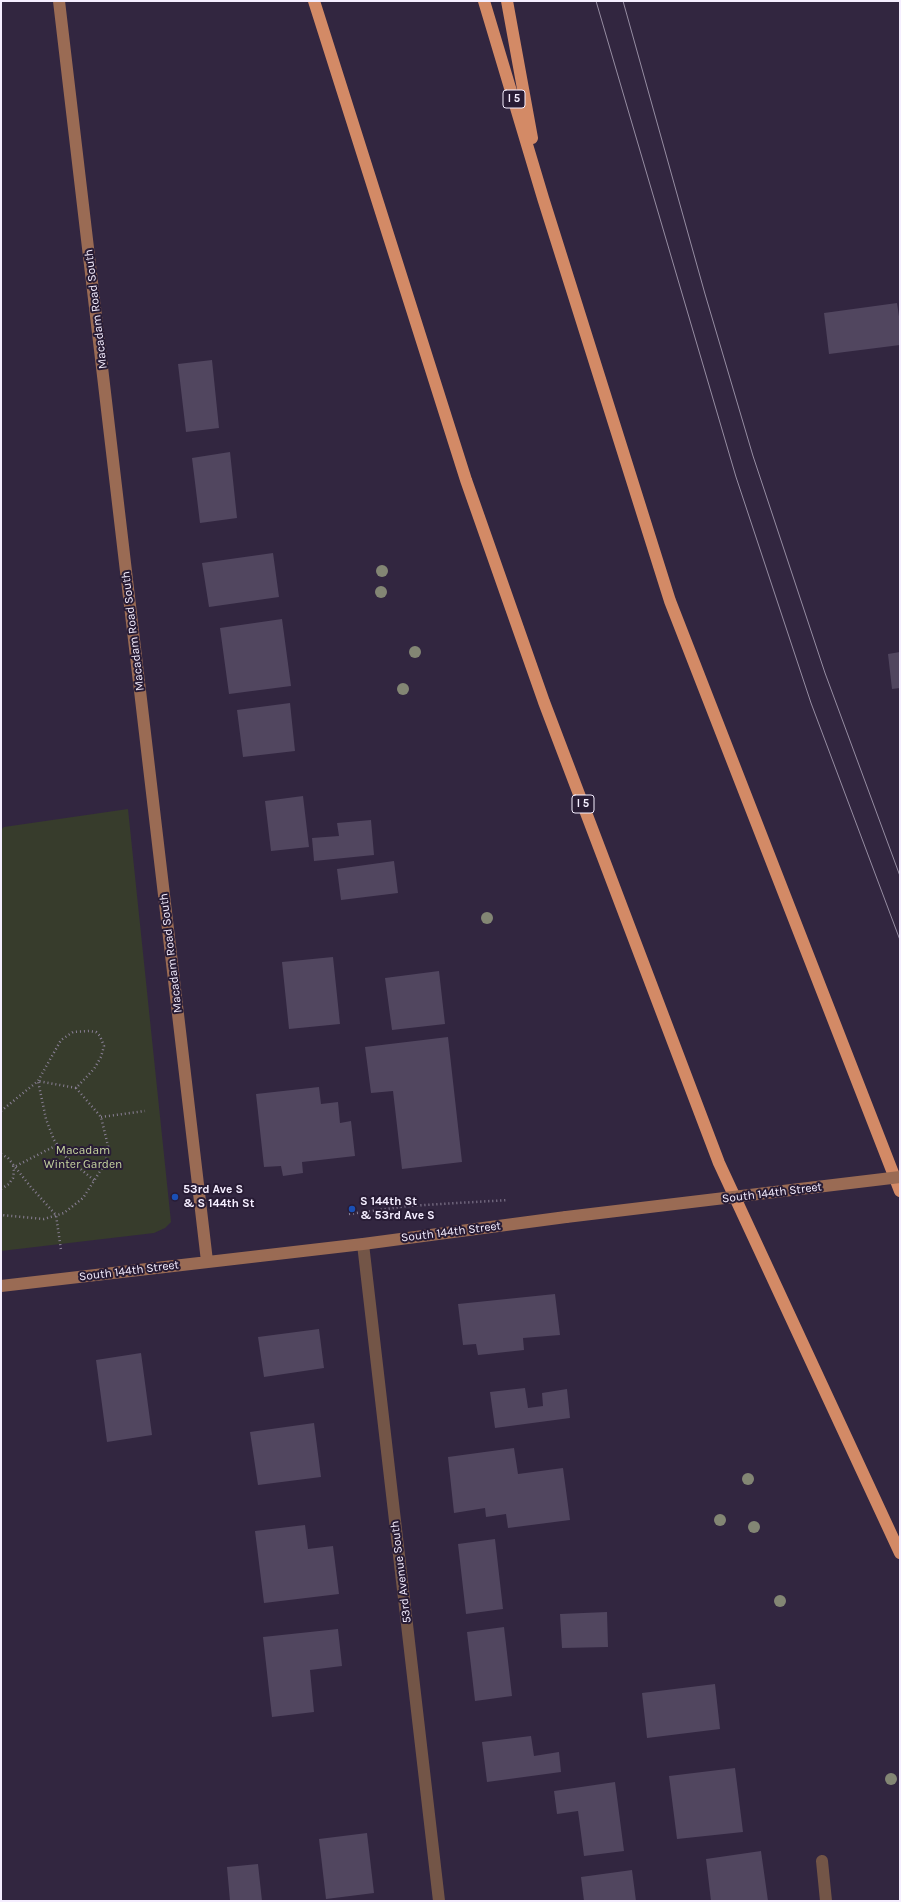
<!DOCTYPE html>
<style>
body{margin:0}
#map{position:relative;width:901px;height:1902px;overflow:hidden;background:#322640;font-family:Karla,sans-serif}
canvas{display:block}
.frame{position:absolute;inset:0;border:2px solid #f5eeff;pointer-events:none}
</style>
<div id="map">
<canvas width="901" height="1902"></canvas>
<div class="frame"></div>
</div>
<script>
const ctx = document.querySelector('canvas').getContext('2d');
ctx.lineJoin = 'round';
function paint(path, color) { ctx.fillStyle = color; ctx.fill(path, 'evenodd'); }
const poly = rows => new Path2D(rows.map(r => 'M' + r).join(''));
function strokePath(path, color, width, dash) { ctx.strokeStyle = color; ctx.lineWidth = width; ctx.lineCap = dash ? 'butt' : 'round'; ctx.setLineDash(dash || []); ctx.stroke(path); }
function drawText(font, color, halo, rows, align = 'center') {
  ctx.font = font + ' Karla,sans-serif'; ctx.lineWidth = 4; ctx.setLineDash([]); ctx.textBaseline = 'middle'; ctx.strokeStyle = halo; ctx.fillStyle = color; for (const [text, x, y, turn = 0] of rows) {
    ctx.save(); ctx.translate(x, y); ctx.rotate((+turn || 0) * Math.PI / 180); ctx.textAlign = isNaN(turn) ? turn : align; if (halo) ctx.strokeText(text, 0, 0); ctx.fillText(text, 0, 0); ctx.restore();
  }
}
paint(poly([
 [128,809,171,1222,165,1228,154,1233,1,1251,1,830,4,827]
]), '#373c2c');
paint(poly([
 [897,303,900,323,900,345,829,354,824,313],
 [212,360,219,428,186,432,178,364],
 [230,452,237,518,200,523,192,458],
 [273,553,279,597,209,607,202,563],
 [282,619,291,686,229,694,220,628],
 [900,652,900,688,892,689,888,654],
 [290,703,295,751,243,757,237,710],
 [303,796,309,847,271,851,265,801],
 [371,820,374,855,314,861,312,838,339,836,337,823],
 [394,861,398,893,341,900,337,869],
 [333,957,340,1024,289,1029,282,962],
 [439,971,445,1024,392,1030,385,978],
 [448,1037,462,1162,402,1169,393,1091,371,1093,365,1047],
 [319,1087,321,1104,338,1102,340,1123,351,1121,355,1156,302,1162,303,1173,283,1176,281,1166,264,1167,256,1094],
 [555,1294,560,1335,523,1338,524,1350,478,1355,476,1344,463,1345,458,1304],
 [319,1329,324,1368,264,1377,258,1337],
 [141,1353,152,1435,107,1442,96,1360],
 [525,1388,528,1408,543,1406,542,1393,567,1389,570,1418,495,1428,490,1392],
 [314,1423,321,1477,258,1485,250,1432],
 [514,1448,518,1474,563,1468,570,1520,508,1528,506,1514,486,1517,485,1508,454,1513,448,1457],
 [305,1525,308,1549,333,1546,339,1594,264,1603,255,1531],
 [495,1539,503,1609,466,1614,458,1544],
 [607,1612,608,1647,562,1648,560,1614],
 [504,1627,512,1696,475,1701,467,1632],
 [338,1629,342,1666,310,1670,314,1712,272,1717,263,1637],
 [715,1684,720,1729,647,1738,642,1693],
 [531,1736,534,1756,559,1752,561,1772,487,1782,482,1742],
 [735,1768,743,1832,677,1839,669,1776],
 [615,1782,624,1851,584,1856,578,1811,557,1814,554,1791],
 [367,1833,374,1893,326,1899,319,1839],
 [761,1851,768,1901,711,1901,706,1859],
 [258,1864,262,1901,230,1901,227,1867],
 [632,1870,636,1901,584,1901,581,1877]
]), '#51465f');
strokePath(poly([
 [76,1088,38,1081,46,1119,54,1140,66,1157,95,1181],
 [1,1111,38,1081,61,1040,73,1032,89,1031,96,1032,100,1036,104,1046,101,1057,94,1069,76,1088,101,1117,108,1146,106,1162,83,1198,64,1213,44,1219,1,1215],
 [101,1117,145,1111],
 [1,1154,8,1158,30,1186,56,1215,61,1250],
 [16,1166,57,1145],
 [1,1189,9,1184,13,1178,14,1171,13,1165],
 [349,1214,408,1206,508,1200]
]), '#8a8096', 2.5, [1, 3]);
strokePath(poly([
 [363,1244,439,1901],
 [822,1861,826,1901]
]), '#735547', 12);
strokePath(poly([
 [59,1,207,1261],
 [1,1286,363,1244,566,1217]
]), '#9a6b54', 12);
strokePath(poly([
 [314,1,466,480,544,702,719,1163,900,1553],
 [484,1,543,198,670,601,900,1191],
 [507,1,532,138]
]), '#d38a66', 12);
strokePath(poly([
 [596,1,736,477,811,703,900,940],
 [623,1,705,294,753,456,825,673,900,876]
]), '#968da2', 1);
strokePath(poly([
 [566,1217,900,1177]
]), '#9a6b54', 12);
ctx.fillStyle = '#838674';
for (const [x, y] of [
 [382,571],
 [381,592],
 [415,652],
 [403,689],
 [487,918],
 [748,1479],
 [720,1520],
 [754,1527],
 [780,1601],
 [891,1779]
]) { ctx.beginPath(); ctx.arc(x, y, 6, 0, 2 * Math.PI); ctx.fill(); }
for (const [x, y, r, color] of [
 [175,1197,4,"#1a4fb4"],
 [352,1209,4,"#1a4fb4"]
]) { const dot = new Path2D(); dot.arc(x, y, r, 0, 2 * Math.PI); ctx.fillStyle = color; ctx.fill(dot); strokePath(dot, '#281c35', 1.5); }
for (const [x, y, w] of [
 [514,99,22],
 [583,804,22]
]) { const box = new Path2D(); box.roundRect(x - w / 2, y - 9, w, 18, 3); ctx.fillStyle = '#281c35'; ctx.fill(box); strokePath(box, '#f5eeff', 1); }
drawText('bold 11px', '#f5eeff', null, [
 ["I 5",514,99],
 ["I 5",583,804]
]);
drawText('12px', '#f5eeff', '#281c35', [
 ["Macadam Road South",96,309,-97],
 ["Macadam Road South",133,631,-97],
 ["Macadam Road South",171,953,-97],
 ["South 144th Street",772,1193,-7],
 ["South 144th Street",451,1232,-7],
 ["South 144th Street",129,1271,-7],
 ["53rd Avenue South",401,1572,-97]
]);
drawText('12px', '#c6d49f', '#281c35', [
 ["Macadam",83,1151],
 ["Winter Garden",83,1165]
]);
drawText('bold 12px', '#f5eeff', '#281c35', [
 ["53rd Ave S",183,1190],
 ["& S 144th St",183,1204],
 ["S 144th St",360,1202],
 ["& 53rd Ave S",360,1216]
], 'left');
</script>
